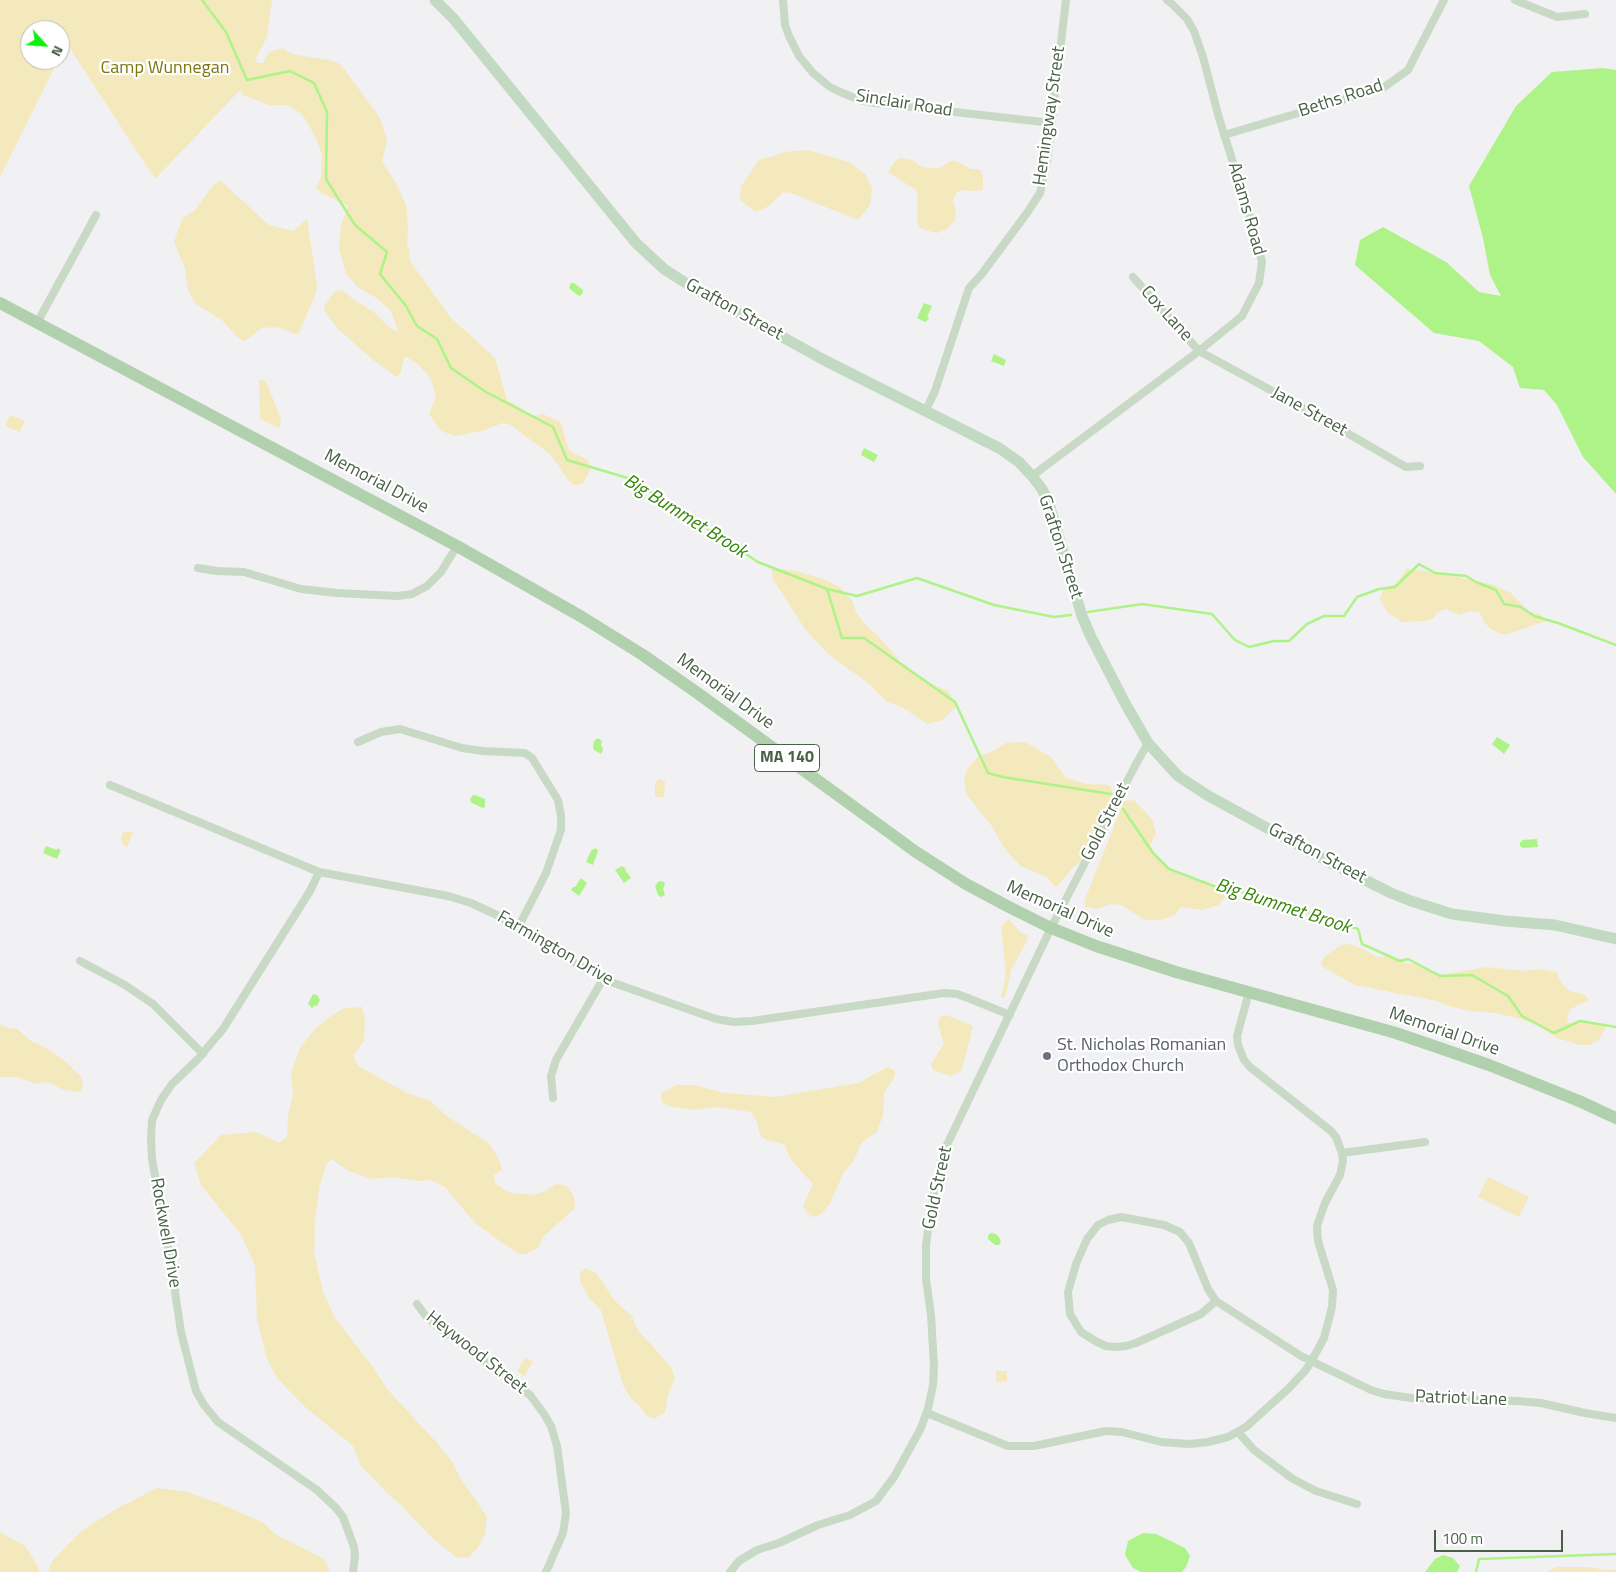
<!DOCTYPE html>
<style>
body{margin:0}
#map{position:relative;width:1616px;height:1572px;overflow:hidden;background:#f1f0f3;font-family:"Titillium Web",sans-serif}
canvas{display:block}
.north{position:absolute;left:20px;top:20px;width:50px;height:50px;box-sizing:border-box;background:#fff;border:1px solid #b6bfb5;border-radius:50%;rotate:116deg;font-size:14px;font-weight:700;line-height:20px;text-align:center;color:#496047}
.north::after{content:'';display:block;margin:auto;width:18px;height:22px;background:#0df20c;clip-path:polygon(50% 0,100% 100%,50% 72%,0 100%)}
.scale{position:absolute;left:1434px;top:1530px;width:129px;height:22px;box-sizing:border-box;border:2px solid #496047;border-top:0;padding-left:6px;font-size:15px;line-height:18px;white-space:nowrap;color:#496047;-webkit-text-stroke:4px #fff;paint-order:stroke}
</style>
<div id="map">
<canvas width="1616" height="1572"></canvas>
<div class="north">N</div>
<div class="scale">100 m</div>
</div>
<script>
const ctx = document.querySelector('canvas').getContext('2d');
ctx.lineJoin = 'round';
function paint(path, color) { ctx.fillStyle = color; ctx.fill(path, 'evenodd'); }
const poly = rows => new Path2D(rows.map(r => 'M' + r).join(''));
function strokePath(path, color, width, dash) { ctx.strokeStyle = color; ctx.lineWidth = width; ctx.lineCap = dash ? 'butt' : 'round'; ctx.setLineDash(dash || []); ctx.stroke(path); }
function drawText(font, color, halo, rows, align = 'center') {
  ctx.font = font + ' "Titillium Web",sans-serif'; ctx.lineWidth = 4.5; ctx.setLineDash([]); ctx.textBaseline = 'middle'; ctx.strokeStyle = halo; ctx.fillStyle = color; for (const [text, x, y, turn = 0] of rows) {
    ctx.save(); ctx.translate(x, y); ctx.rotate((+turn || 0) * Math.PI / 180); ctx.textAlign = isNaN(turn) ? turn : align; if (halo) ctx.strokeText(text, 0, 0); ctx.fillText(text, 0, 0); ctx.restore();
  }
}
paint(poly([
 [0,0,272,0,267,37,255,60,258,63,263,63,269,52,283,48,292,54,333,61,340,64,348,74,380,118,387,140,382,162,396,183,406,205,408,227,407,246,409,250,410,261,450,317,495,358,507,400,534,416,543,414,561,423,568,448,573,453,588,460,590,471,583,483,575,485,569,481,550,454,509,424,502,423,485,430,456,436,441,431,429,414,436,397,431,379,419,365,405,356,400,374,397,377,373,360,337,328,324,310,324,307,334,292,339,290,344,292,356,301,374,312,390,328,398,331,391,311,375,297,356,286,346,273,339,249,341,225,348,206,320,192,316,188,321,177,322,155,315,136,302,114,287,105,269,105,243,95,240,90,155,179,67,44,60,56,60,30,30,30,30,60,58,60,0,177],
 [808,150,849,162,866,175,872,188,870,205,858,220,788,192,782,193,769,206,756,212,740,200,741,186,760,159,771,157,784,152],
 [900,158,912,160,922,167,932,168,940,168,951,161,956,161,971,169,980,169,983,178,983,190,973,191,962,190,957,192,953,199,956,213,955,220,947,229,937,233,922,229,918,226,917,221,918,197,916,190,888,172,895,161],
 [221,181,269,225,293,231,307,219,317,286,315,295,298,335,277,327,261,328,249,338,243,341,235,335,223,321,196,304,188,290,185,268,174,242,182,219,195,210,215,183],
 [259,380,266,381,281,419,280,427,276,427,260,419],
 [10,415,25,421,20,432,5,426],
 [771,568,796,571,823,579,840,587,853,602,856,613,865,624,882,640,905,667,925,679,929,683,948,691,957,706,942,720,927,724,902,707,887,702,868,683,828,654,805,629,773,579],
 [1407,569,1435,572,1494,585,1511,593,1528,611,1541,615,1546,621,1505,635,1492,630,1485,623,1479,612,1469,611,1459,615,1447,609,1437,612,1434,618,1426,621,1402,622,1387,612,1380,599,1383,590,1397,583],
 [1025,742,1051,757,1066,778,1087,784,1109,785,1114,795,1083,860,1073,867,1058,886,1054,886,1048,878,1021,866,1005,849,991,825,966,794,964,779,967,770,979,755,989,753,1006,743],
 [659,779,665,781,664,797,655,797,655,783],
 [1134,800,1152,819,1156,833,1150,845,1157,857,1170,870,1184,877,1226,888,1225,897,1219,905,1202,910,1181,907,1174,915,1161,920,1145,920,1121,905,1112,904,1095,909,1086,907,1084,902,1124,801],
 [129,831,133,833,127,847,124,846,121,840,122,834,125,832],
 [1009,919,1019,931,1027,935,1028,939,1011,970,1006,994,1004,998,1001,998,1006,974,1001,926],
 [1350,944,1365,950,1377,957,1391,956,1400,962,1419,965,1442,975,1486,967,1523,971,1539,969,1556,972,1562,984,1569,991,1584,994,1589,1000,1569,1010,1567,1022,1574,1024,1591,1022,1606,1026,1599,1040,1589,1045,1580,1045,1557,1038,1540,1027,1521,1019,1495,1013,1471,1011,1448,1006,1437,1001,1355,985,1323,967,1321,963,1324,957,1341,945],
 [362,1007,365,1020,364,1041,353,1055,358,1066,407,1093,430,1101,447,1116,488,1143,498,1157,502,1169,494,1175,495,1183,505,1190,511,1193,534,1195,543,1192,556,1184,567,1186,574,1196,575,1208,544,1236,538,1248,526,1254,518,1254,475,1223,445,1187,430,1180,418,1181,392,1177,371,1179,349,1171,331,1159,327,1163,320,1184,315,1220,314,1252,323,1292,335,1318,373,1367,387,1389,438,1444,451,1460,461,1479,487,1517,485,1534,478,1547,469,1557,457,1558,431,1537,400,1504,387,1493,361,1466,353,1446,304,1406,278,1379,267,1359,257,1319,255,1265,240,1233,201,1185,194,1163,221,1135,256,1132,279,1143,287,1136,288,1116,293,1093,291,1073,300,1048,315,1029,331,1016,344,1008],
 [946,1015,973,1026,964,1062,960,1072,950,1076,933,1070,931,1064,944,1044,938,1024,940,1017],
 [0,1024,10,1029,16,1028,31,1041,46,1048,64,1060,82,1078,83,1086,80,1092,64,1090,47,1082,36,1084,18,1077,0,1077],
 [887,1067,894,1070,895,1076,884,1093,883,1115,877,1132,862,1142,853,1162,844,1172,829,1205,821,1214,814,1217,809,1215,803,1206,813,1184,792,1161,784,1144,766,1140,760,1135,757,1122,751,1112,717,1107,694,1110,681,1108,669,1106,662,1101,661,1093,677,1085,695,1085,724,1093,774,1097,859,1083],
 [1488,1177,1529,1197,1519,1217,1478,1197],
 [586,1268,596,1273,615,1301,632,1316,637,1329,671,1367,675,1378,668,1394,665,1412,654,1419,647,1416,641,1407,632,1400,623,1385,601,1310,589,1298,580,1281,580,1273],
 [526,1357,533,1362,524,1376,517,1371],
 [996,1371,1007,1371,1007,1381,996,1382],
 [157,1488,187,1492,218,1503,262,1522,275,1534,324,1559,330,1572,48,1572,52,1561,81,1531,118,1508],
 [0,1532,25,1546,39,1568,39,1572,0,1572],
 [1556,1567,1588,1567,1606,1570,1616,1570,1616,1572,1547,1572]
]), '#f3e9bd');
paint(poly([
 [1603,68,1616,70,1616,494,1583,457,1557,405,1544,390,1520,388,1513,367,1479,341,1434,333,1355,265,1360,240,1383,227,1446,262,1479,292,1501,296,1490,275,1483,238,1469,186,1516,106,1552,72],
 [571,283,574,283,583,290,583,292,581,295,579,296,570,289,569,287],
 [924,303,932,306,927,317,929,318,927,321,925,322,917,318],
 [994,354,1006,360,1004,366,991,361],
 [864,448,878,455,874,462,861,455],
 [1497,737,1510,745,1504,754,1492,744],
 [598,738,602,741,601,745,603,749,601,754,594,750,593,747,594,741],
 [475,795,485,799,485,807,483,808,472,803,470,800,472,796],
 [1537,839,1538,847,1522,848,1522,846,1520,847,1520,842,1522,842,1522,840],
 [46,846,57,850,57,848,61,850,57,859,43,853],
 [594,848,598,850,598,851,593,865,586,862,592,849,594,850],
 [622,866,626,869,625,870,631,878,624,883,615,870],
 [581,878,587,883,579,896,571,890,573,887,575,887],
 [659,881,664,882,665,884,663,889,665,895,661,897,658,895,655,886],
 [313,994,317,995,320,1000,317,1006,315,1005,312,1008,308,1004],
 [991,1233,996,1234,999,1237,1001,1242,999,1245,995,1245,988,1239,988,1235],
 [1143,1533,1156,1534,1185,1548,1190,1556,1186,1567,1182,1572,1141,1572,1133,1568,1125,1555,1128,1541],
 [1443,1555,1453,1558,1460,1566,1457,1572,1425,1572,1435,1559]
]), '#aef387');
strokePath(poly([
 [202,0,226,32,247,80,290,71,314,83,327,112,326,179,355,225,387,252,380,274,406,306,417,326,437,339,451,368,486,392,553,427,567,460,631,479,758,562,827,589,842,638,864,638,955,702,988,773,1003,777,1111,794],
 [827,589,857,596,917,578,994,605,1054,617,1071,615],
 [1088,612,1142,604,1212,614,1235,640,1249,647,1274,641,1289,641,1307,624,1324,616,1344,616,1357,597,1379,589,1395,587,1419,564,1435,573,1466,576,1476,582,1496,590,1504,604,1521,607,1534,616,1558,623,1616,645],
 [1123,809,1153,853,1169,869,1219,888,1245,892,1358,929,1362,944,1400,961,1408,959,1440,976,1472,975,1508,996,1522,1016,1554,1033,1580,1021,1616,1027],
 [1476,1572,1479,1559,1616,1554]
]), '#aef387', 2.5);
strokePath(poly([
 [783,0,785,25,789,36,799,56,813,73,830,87,840,92,860,100,875,103,1052,123],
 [1515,0,1557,17,1585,14],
 [1224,135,1383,88,1408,70,1444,0],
 [1133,277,1199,351,1318,416,1397,462,1406,467,1420,466],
 [37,323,96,215],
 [925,412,935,391,969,288,981,275,1027,213,1040,193,1047,161,1066,0],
 [1032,476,1199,351,1242,316,1259,283,1262,262,1252,223,1219,118,1203,57,1194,31,1187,19,1172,4,1167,0],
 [198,568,217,571,244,572,301,589,337,593,398,596,412,594,427,586,441,572,457,546],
 [358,742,381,732,400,729,462,748,483,751,525,753,532,758,558,800,561,816,561,830,546,873,518,928],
 [110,785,319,872,448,896,471,903,499,916,564,957,608,981,716,1019,734,1022,752,1021,944,993,957,994,968,998,1010,1015],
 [319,872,310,891,223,1029,198,1059,172,1084,161,1100,152,1120,151,1138,152,1159,170,1258,181,1332,196,1391,204,1405,218,1422,317,1490,336,1508,343,1517,354,1547,355,1556,353,1572],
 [80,961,125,985,153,1004,203,1054],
 [553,1098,551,1076,556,1060,603,979],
 [1342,1153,1425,1142],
 [1216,1301,1201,1314,1136,1343,1126,1346,1116,1347,1106,1346,1097,1342,1081,1332,1070,1314,1068,1292,1076,1264,1087,1239,1098,1225,1108,1220,1121,1217,1164,1225,1180,1232,1189,1243,1208,1289,1216,1301,1301,1356,1371,1390,1384,1394,1411,1398,1517,1401,1541,1403,1585,1413,1616,1418],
 [417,1304,425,1315,433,1323,530,1395,544,1414,551,1426,557,1446,566,1513,563,1533,546,1572],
 [927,1413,1008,1446,1034,1446,1106,1431,1122,1432,1161,1442,1190,1444,1208,1442,1228,1437,1246,1427,1288,1389,1305,1371,1311,1362,1324,1338,1332,1307,1333,1290,1318,1241,1317,1226,1325,1203,1340,1175,1343,1161,1342,1153,1336,1137,1331,1131,1250,1067,1244,1060,1238,1045,1237,1036,1249,992],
 [1238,1432,1254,1450,1293,1479,1316,1491,1357,1504],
 [730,1572,739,1561,757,1550,779,1543,818,1525,850,1515,876,1501,894,1477,920,1430,928,1409,933,1385,934,1366,931,1315,926,1279,926,1245,932,1201,944,1151,1051,928,1136,764,1148,743]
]), '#c8d9c6', 8);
strokePath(poly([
 [435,0,453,18,636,243,664,269,695,289,826,361,999,448,1019,462,1032,476,1042,489,1048,501,1082,616,1091,637,1125,703,1148,743,1178,776,1207,795,1329,862,1391,893,1411,901,1452,914,1505,921,1555,925,1616,939]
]), '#c3dac2', 11);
strokePath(poly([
 [0,303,457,546,582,617,643,655,696,692,916,852,966,884,1009,907,1051,928,1096,946,1176,972,1396,1033,1489,1065,1579,1101,1616,1118]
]), '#b1d1ae', 12);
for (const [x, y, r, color] of [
 [1047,1056,5,"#6b7280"]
]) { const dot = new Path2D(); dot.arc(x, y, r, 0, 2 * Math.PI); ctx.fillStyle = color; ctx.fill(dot); strokePath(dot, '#fff', 2); }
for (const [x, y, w] of [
 [787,758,65]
]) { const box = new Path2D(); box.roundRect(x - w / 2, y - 13.5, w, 27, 4); ctx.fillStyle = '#fff'; ctx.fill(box); strokePath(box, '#496047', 1); }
drawText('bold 16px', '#496047', null, [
 ["MA 140",787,758]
]);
drawText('18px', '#7c7510', '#fff', [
 ["Camp Wunnegan",165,69]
]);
drawText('18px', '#496047', '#fff', [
 ["Beths Road",1341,99,-18],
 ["Sinclair Road",904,104,9],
 ["Hemingway Street",1050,116,-82],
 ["Adams Road",1246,209,74],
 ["Grafton Street",734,310,29],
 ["Cox Lane",1166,314,48],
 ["Jane Street",1309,412,29],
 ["Memorial Drive",376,482,28],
 ["Grafton Street",1060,547,72],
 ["Memorial Drive",725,692,36],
 ["Gold Street",1106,822,-63],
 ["Grafton Street",1317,854,28],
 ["Memorial Drive",1060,910,24],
 ["Farmington Drive",555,949,30],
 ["Memorial Drive",1444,1032,19],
 ["Gold Street",938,1188,-78],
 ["Rockwell Drive",165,1233,80],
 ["Heywood Street",476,1353,38],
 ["Patriot Lane",1461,1399,2]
]);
drawText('18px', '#5b616d', '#fff', [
 ["St. Nicholas Romanian",1057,1046],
 ["Orthodox Church",1057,1067]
], 'left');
drawText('italic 19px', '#348606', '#fff', [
 ["Big Bummet Brook",685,517,32],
 ["Big Bummet Brook",1283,907,18]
]);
</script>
